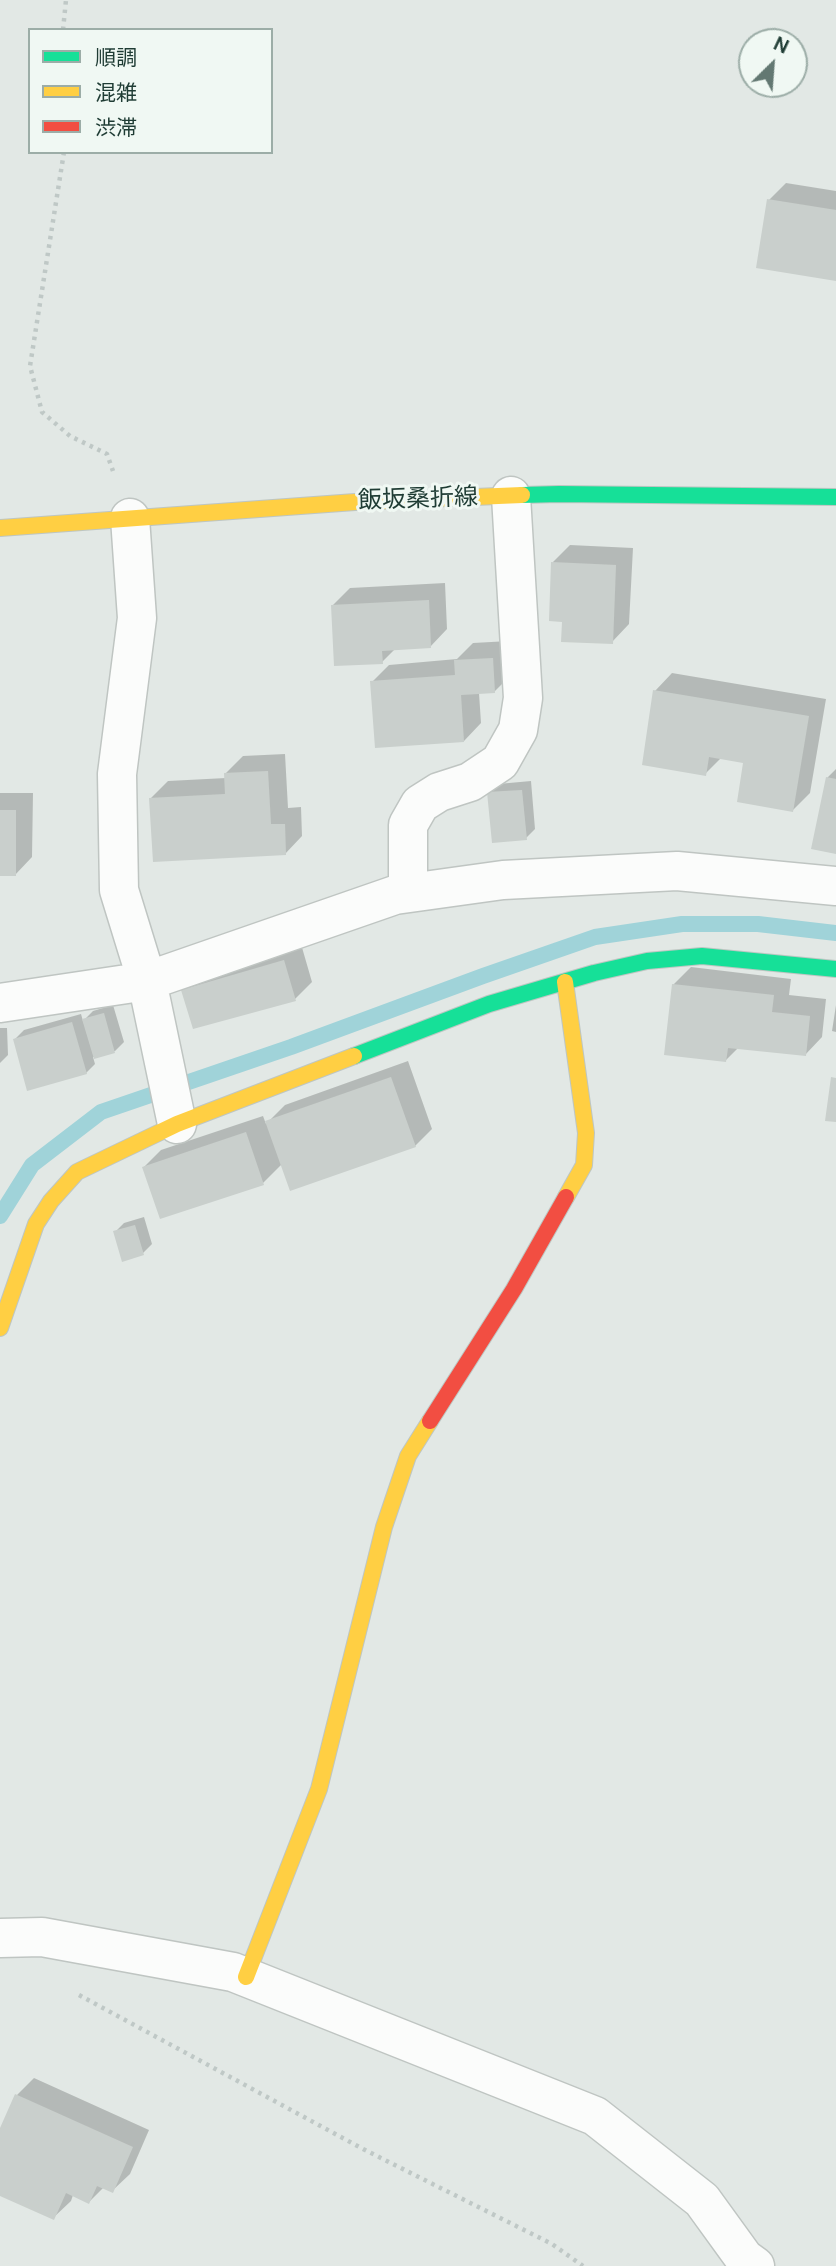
<!DOCTYPE html>
<meta charset="utf-8">
<style>
body{margin:0}
#map{position:relative;width:836px;height:2266px;overflow:hidden;background:#e2e8e5;font-family:"DM Sans","Noto Sans JP",sans-serif}
canvas{display:block}
.legend{position:absolute;left:28px;top:28px;width:245px;height:126px;box-sizing:border-box;background:#f0f8f3;border:2px solid #9cada7;margin:0;padding:9px 12px;list-style:none;font-size:21px;color:#1f3c34}
.legend li{display:flex;align-items:center;gap:14px;height:35px}
.legend b{width:35px;border:2px solid #9cada7}
.north{position:absolute;left:738px;top:28px;width:70px;height:70px;box-sizing:border-box;background:#f0f8f3;border:2px solid #9cada7;border-radius:50%;rotate:25deg;font-size:19px;font-weight:700;line-height:28px;text-align:center;color:#1f3c34}
.north::after{content:'';display:block;margin:auto;width:24px;height:32px;background:#637872;clip-path:polygon(50% 0,100% 100%,50% 72%,0 100%)}
</style>
<div id="map">
<canvas width="836" height="2266"></canvas>
<ul class="legend">
<li><b style="height:9px;background:#16e098"></b>順調</li>
<li><b style="height:9px;background:#ffcf43"></b>混雑</li>
<li><b style="height:9px;background:#f24e42"></b>渋滞</li>
</ul>
<div class="north">N</div>
</div>
<script>
const ctx = document.querySelector('canvas').getContext('2d');
ctx.lineJoin = 'round';
function paint(path, color) { ctx.fillStyle = color; ctx.fill(path, 'evenodd'); }
const poly = rows => new Path2D(rows.map(r => 'M' + r).join(''));
function strokePath(path, color, width, dash) { ctx.strokeStyle = color; ctx.lineWidth = width; ctx.lineCap = dash ? 'butt' : 'round'; ctx.setLineDash(dash || []); ctx.stroke(path); }
function drawText(font, color, halo, rows, align = 'center') {
  ctx.font = font + ' "DM Sans","Noto Sans JP",sans-serif'; ctx.lineWidth = 6; ctx.setLineDash([]); ctx.textBaseline = 'middle'; ctx.strokeStyle = halo; ctx.fillStyle = color; for (const [text, x, y, turn = 0] of rows) {
    ctx.save(); ctx.translate(x, y); ctx.rotate((+turn || 0) * Math.PI / 180); ctx.textAlign = isNaN(turn) ? turn : align; if (halo) ctx.strokeText(text, 0, 0); ctx.fillText(text, 0, 0); ctx.restore();
  }
}
paint(poly([
 [786,183,836,191,836,279,769,200],
 [570,545,633,548,629,624,612,642,564,620,553,562],
 [445,583,447,629,430,647,396,648,382,662,333,605,350,588],
 [509,641,512,674,494,692,479,693,481,723,464,741,372,682,389,665,457,659,473,643],
 [672,673,826,699,810,793,793,810,745,761,722,757,705,774,655,691],
 [285,754,288,808,301,807,302,836,285,854,151,798,168,781,226,778,225,774,243,756],
 [836,769,836,852,827,778],
 [531,781,535,829,526,838,489,793,498,784],
 [0,793,33,793,32,857,15,875,0,874],
 [301,944,312,982,295,999,183,990,201,973],
 [691,967,791,979,789,995,826,999,822,1037,805,1055,739,1047,726,1060,673,985],
 [113,1005,124,1042,115,1051,93,1057,95,1064,86,1073,15,1039,24,1030,81,1014,83,1021,93,1011],
 [836,1005,836,1032,832,1031],
 [0,1028,7,1028,8,1055,0,1063],
 [408,1061,432,1129,415,1146,282,1164,263,1183,144,1167,161,1150,263,1116,266,1124,285,1105],
 [144,1217,152,1244,143,1253,115,1232,124,1223],
 [34,2078,149,2130,130,2174,112,2191,104,2187,89,2202,73,2195,71,2201,53,2218,0,2194,0,2132,17,2095]
]), '#0003');
strokePath(poly([
 [0,1216,32,1165,101,1112,291,1047,483,976,595,937,682,924,758,924,836,933]
]), '#a0d3d9', 16);
paint(poly([
 [767,199,836,210,836,281,756,268],
 [551,562,616,565,613,644,561,642,562,622,549,621],
 [429,600,431,648,382,651,383,664,334,666,331,605],
 [493,658,495,693,461,695,464,742,375,748,370,681,455,675,454,660],
 [653,690,809,716,793,812,737,802,743,763,709,757,706,776,642,765],
 [268,771,271,824,285,824,286,855,153,862,149,798,225,794,224,773],
 [826,777,836,779,836,854,811,849],
 [522,790,527,840,492,843,487,792],
 [0,810,16,810,16,876,0,876],
 [284,960,296,1001,193,1029,181,990],
 [672,984,774,995,772,1012,810,1016,806,1056,728,1048,726,1062,664,1055],
 [104,1013,115,1053,94,1059,82,1019],
 [72,1022,87,1074,27,1091,13,1039],
 [391,1077,416,1147,290,1191,265,1121],
 [831,1077,836,1078,836,1122,825,1121],
 [246,1132,264,1185,160,1219,142,1167],
 [135,1225,144,1255,122,1262,113,1231],
 [15,2094,133,2147,113,2193,97,2186,89,2204,66,2193,54,2220,0,2196,0,2128]
]), '#c9cfcc');
const street = poly([
 [130,518,137,618,117,774,119,890,147,981,177,1124],
 [408,893,408,825,420,804,439,792,470,782,500,762,518,730,523,698,511,496],
 [0,1003,147,981,395,895,503,880,677,871,836,886],
 [0,1938,42,1937,233,1972,595,2116,702,2200,744,2258,755,2266]
]);
const fast = poly([
 [522,495,559,494,836,497],
 [354,1056,489,1004,594,973,647,961,702,956,836,969]
]);
const slow = poly([
 [0,528,355,502,522,495],
 [565,982,586,1133,584,1165,566,1197],
 [0,1328,36,1224,51,1201,77,1172,177,1124,354,1056],
 [246,1977,319,1789,384,1527,408,1456,430,1421]
]);
const jam = poly([
 [430,1421,514,1289,566,1197]
]);
strokePath(street, '#bfc5c2', 41);
strokePath(fast, '#bec6c2', 18);
strokePath(slow, '#bec6c2', 18);
strokePath(jam, '#bec6c2', 18);
strokePath(poly([
 [63,30,66,0],
 [64,152,30,366,42,412,70,436,107,454,113,471],
 [79,1995,363,2149,552,2244,583,2266]
]), '#bfc8c6', 4.5, [3.5, 5]);
strokePath(street, '#fbfcfb', 38);
strokePath(fast, '#16e098', 16);
strokePath(slow, '#ffcf43', 16);
strokePath(jam, '#f24e42', 16);
drawText('24px', '#1f3c34', '#f0f8f3', [
 ["飯坂桑折線",418,500,-2]
]);
</script>
